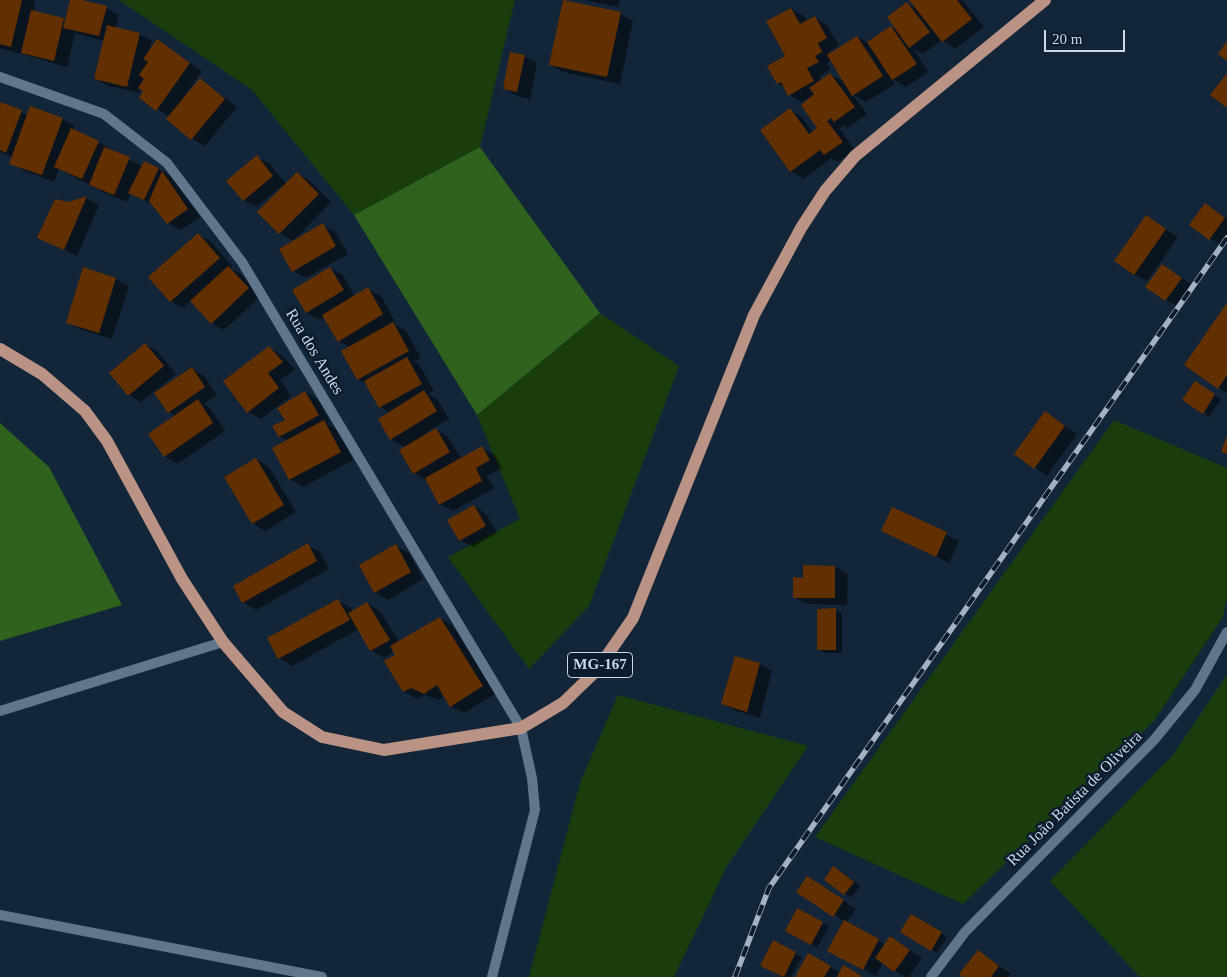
<!DOCTYPE html>
<meta charset="utf-8">
<style>
body{margin:0}
#map{position:relative;width:1227px;height:977px;overflow:hidden;background:#132639;font-family:"Times New Roman",serif}
canvas{display:block}
.scale{position:absolute;left:1044px;top:30px;width:81px;height:22px;box-sizing:border-box;border:2px solid #cdd9e6;border-top:0;padding-left:6px;font-size:15px;line-height:18px;white-space:nowrap;color:#cdd9e6;-webkit-text-stroke:4px #0a1c2e;paint-order:stroke}
</style>
<div id="map">
<canvas width="1227" height="977"></canvas>
<div class="scale">20 m</div>
</div>
<script>
const ctx = document.querySelector('canvas').getContext('2d');
ctx.lineJoin = 'round';
function paint(path, color) { ctx.fillStyle = color; ctx.fill(path, 'evenodd'); }
const poly = rows => new Path2D(rows.map(r => 'M' + r).join(''));
function strokePath(path, color, width, dash) { ctx.strokeStyle = color; ctx.lineWidth = width; ctx.lineCap = dash ? 'butt' : 'round'; ctx.setLineDash(dash || []); ctx.stroke(path); }
function drawText(font, color, halo, rows, align = 'center') {
  ctx.font = font + ' "Times New Roman",serif'; ctx.lineWidth = 5; ctx.setLineDash([]); ctx.textBaseline = 'middle'; ctx.strokeStyle = halo; ctx.fillStyle = color; for (const [text, x, y, turn = 0] of rows) {
    ctx.save(); ctx.translate(x, y); ctx.rotate((+turn || 0) * Math.PI / 180); ctx.textAlign = isNaN(turn) ? turn : align; if (halo) ctx.strokeText(text, 0, 0); ctx.fillText(text, 0, 0); ctx.restore();
  }
}
paint(poly([
 [119,0,515,0,480,147,354,215,252,90],
 [600,313,679,366,589,606,529,669,448,557,520,519,477,415],
 [1114,420,1227,468,1227,596,1223,617,1154,721,963,904,815,837],
 [1227,675,1227,977,1140,977,1050,881,1173,755],
 [618,695,808,746,727,866,674,977,529,977,580,783]
]), '#193d0d');
paint(poly([
 [480,147,600,313,477,415,354,215],
 [0,423,49,467,122,605,0,641]
]), '#2e621d');
paint(poly([
 [0,0,35,0,34,11,66,20,71,0,106,8,119,15,116,28,139,34,152,41,149,52,158,41,202,71,186,94,187,95,200,80,237,107,205,146,192,139,168,119,170,117,140,98,145,91,141,88,140,93,108,86,96,79,104,41,75,33,67,67,0,48],
 [584,0,620,0,618,7],
 [911,0,962,0,984,27,955,49,942,40,923,54,913,48,928,72,906,87,891,78,895,84,866,102,852,94,867,114,848,128,843,125,839,128,854,149,838,162,831,158,804,179,791,171,790,110,802,117,813,132,819,128,809,98,802,102,789,95,785,87,778,83,787,56,791,9,804,16,807,22,815,18,827,25,839,45,830,51,832,54,858,37,868,43,892,28,900,32,907,3,919,10],
 [832,60,846,83,830,74,822,80,819,76,831,69,827,63],
 [564,1,621,14,633,21,620,84,563,72,550,65],
 [524,56,537,63,530,99,517,96,504,88],
 [0,104,28,115,62,119,75,126,73,131,98,142,111,149,110,151,142,166,144,162,159,169,171,176,200,217,181,230,168,223,154,205,131,193,127,202,103,192,59,169,54,182,23,170,11,163,13,157,0,152],
 [257,157,270,164,286,184,297,173,310,181,331,202,293,241,280,233,259,212,283,188,282,186,256,207,243,200],
 [87,198,99,205,77,256,39,237,69,203],
 [1205,205,1227,219,1227,240,1222,246,1190,225],
 [1146,216,1178,237,1147,281,1134,274],
 [323,225,335,232,348,254,306,278,293,271],
 [198,234,211,242,232,266,229,268,241,274,261,296,224,330,211,323,191,301,184,308,171,301],
 [1162,265,1194,286,1178,307,1166,300],
 [330,268,343,275,355,297,368,289,381,296,395,322,393,323,406,331,421,358,414,362,420,366,434,391,428,394,437,399,449,419,426,433,427,435,436,430,448,437,462,459,482,448,495,455,502,468,487,476,494,488,453,511,440,504,426,480,414,473,406,448,391,439,379,419,390,413,380,407,368,385,358,379,350,347,339,341,324,317,319,320,306,312],
 [84,269,116,279,129,286,112,339,80,329,68,322],
 [1227,305,1227,393,1219,388],
 [145,344,158,352,176,374,141,402,129,395],
 [269,347,281,355,295,369,280,380,291,396,261,419,248,412],
 [192,368,204,376,217,395,204,404,210,408,225,431,177,464,165,456,176,416,169,412],
 [1195,383,1221,399,1209,417,1203,413],
 [306,392,318,400,330,422,328,424,337,429,353,460,303,487,290,479,288,441,280,437,287,420],
 [1046,413,1077,434,1047,476,1016,454],
 [256,459,269,467,296,512,265,531,253,523],
 [474,506,486,514,497,533,473,547,460,540],
 [892,509,959,541,949,563,882,531],
 [308,545,320,552,329,569,256,610,243,602],
 [396,546,409,553,423,579,388,600,375,592,360,566],
 [835,567,848,574,847,605,807,604,794,597,804,579],
 [338,601,351,608,353,612,367,603,380,611,399,642,440,618,453,626,495,694,464,713,451,706,445,695,438,700,425,695,417,699,404,691,385,662,396,656,394,651,384,658,371,650,359,629,292,666,279,658],
 [836,610,842,613,842,653,824,653,818,649],
 [736,657,760,664,772,671,760,718,736,711,723,704],
 [840,871,860,886,851,898,825,880],
 [820,885,856,909,846,923,886,945,891,937,922,958,909,977,905,977,883,963,876,976,842,958,844,921,798,892],
 [797,910,829,926,817,948,786,931],
 [912,915,947,937,937,953,902,932],
 [773,942,802,957,791,977,783,977,761,965],
 [978,951,1011,974,1009,977,964,977],
 [809,955,841,973,844,967,862,977,796,977]
]), '#0007');
paint(poly([
 [0,0,22,0,11,47,0,44],
 [70,0,82,0,107,6,99,36,63,28],
 [563,0,621,12,607,77,549,65],
 [909,0,957,0,972,19,942,42],
 [907,2,930,32,909,48,887,17],
 [791,8,800,24,815,16,827,38,818,43,822,52,815,56,819,62,807,68,814,81,788,96,781,82,777,84,767,66,785,56,766,21],
 [31,10,64,18,54,61,21,53],
 [107,25,140,33,127,87,94,79],
 [891,26,917,64,892,80,867,42],
 [857,36,883,76,852,96,827,55],
 [157,39,190,63,156,111,139,98,143,91,138,88,144,79,139,75,148,62,143,59],
 [1227,41,1227,61,1218,54],
 [510,52,525,55,517,92,503,89],
 [830,73,855,107,834,122,831,118,827,121,843,142,824,155,820,150,790,172,760,130,790,108,809,134,817,128,801,105,814,94,809,88],
 [1227,73,1227,108,1210,95],
 [200,78,225,99,191,140,166,119],
 [0,102,22,110,6,153,0,150],
 [30,106,63,118,42,175,9,164],
 [71,128,99,141,82,179,54,167],
 [104,147,130,157,114,195,89,185],
 [257,155,273,176,243,201,226,181],
 [144,161,159,168,144,200,128,193],
 [162,171,188,209,167,224,149,201],
 [297,172,319,194,279,234,257,212],
 [87,196,64,250,37,238,55,199,69,202],
 [1205,203,1225,218,1209,240,1189,225],
 [1146,215,1166,229,1134,275,1114,261],
 [323,223,336,246,292,272,279,249],
 [198,233,220,258,170,302,148,277],
 [1162,264,1182,278,1165,301,1145,287],
 [228,266,249,288,211,324,190,301],
 [83,267,116,278,99,333,66,323],
 [330,267,344,290,306,313,292,290],
 [368,287,383,314,338,342,322,315],
 [1227,303,1227,375,1218,389,1184,365],
 [393,322,409,351,357,380,341,351],
 [145,343,164,366,128,396,109,373],
 [269,346,283,362,268,373,279,388,247,413,223,381],
 [407,357,422,384,379,408,364,381],
 [192,367,205,387,168,413,154,393],
 [1195,381,1215,394,1203,414,1182,400],
 [424,390,437,411,390,440,378,419],
 [305,391,319,415,279,437,272,426,285,420,277,408],
 [198,399,213,423,164,457,148,434],
 [1045,411,1065,426,1034,469,1014,454],
 [324,420,341,452,289,480,272,448],
 [436,428,450,452,413,474,399,450],
 [1227,435,1227,454,1221,452],
 [482,446,490,460,476,468,482,481,439,505,425,478],
 [256,458,284,505,252,524,224,477],
 [474,505,486,526,459,541,447,520],
 [892,507,947,532,936,557,881,531],
 [308,543,317,561,242,603,233,586],
 [396,544,411,572,374,593,359,565],
 [803,565,835,566,835,598,793,598,793,577,803,578],
 [338,599,350,620,278,659,267,638],
 [367,602,390,640,370,651,348,613],
 [836,608,836,650,817,650,817,609],
 [440,617,483,686,450,707,437,685,424,694,411,688,403,692,384,661,395,655,390,646],
 [735,656,760,663,747,712,721,704],
 [833,866,854,882,844,895,824,880],
 [807,876,844,900,833,917,796,892],
 [797,908,823,922,811,945,785,931],
 [911,914,942,932,931,951,900,932],
 [844,920,879,939,863,970,827,951],
 [890,936,910,950,894,972,875,958],
 [773,940,796,952,784,977,760,966],
 [978,950,999,966,991,977,962,977,959,974],
 [808,953,831,966,824,977,795,977],
 [843,965,862,976,861,977,837,977]
]), '#622f00');
strokePath(poly([
 [0,77,104,114,167,163,242,262,521,728,532,778,535,810,492,977],
 [0,711,223,642],
 [0,915,322,977],
 [931,977,965,932,1154,740,1195,690,1227,632]
]), '#60768c', 10);
strokePath(poly([
 [0,349,42,374,85,411,107,441,182,579,223,642,283,712,322,737,384,750,521,728,563,703,597,670,633,618,754,315,801,228,825,191,855,156,1045,0]
]), '#bb9385', 12);
const rail = poly([
 [735,977,769,888,1227,238]
]);
strokePath(rail, '#a5b2c1', 5.5);
strokePath(rail, '#0a1c2e', 4, [11]);
for (const [x, y, w] of [
 [600,665,65]
]) { const box = new Path2D(); box.roundRect(x - w / 2, y - 12.5, w, 25, 4); ctx.fillStyle = '#0a1c2e'; ctx.fill(box); strokePath(box, '#cdd9e6', 1); }
drawText('bold 15px', '#cdd9e6', null, [
 ["MG-167",600,665]
]);
drawText('16px', '#cdd9e6', '#0a1c2e', [
 ["Rua dos Andes",314,352,59],
 ["Rua João Batista de Oliveira",1075,799,-45]
]);
</script>
